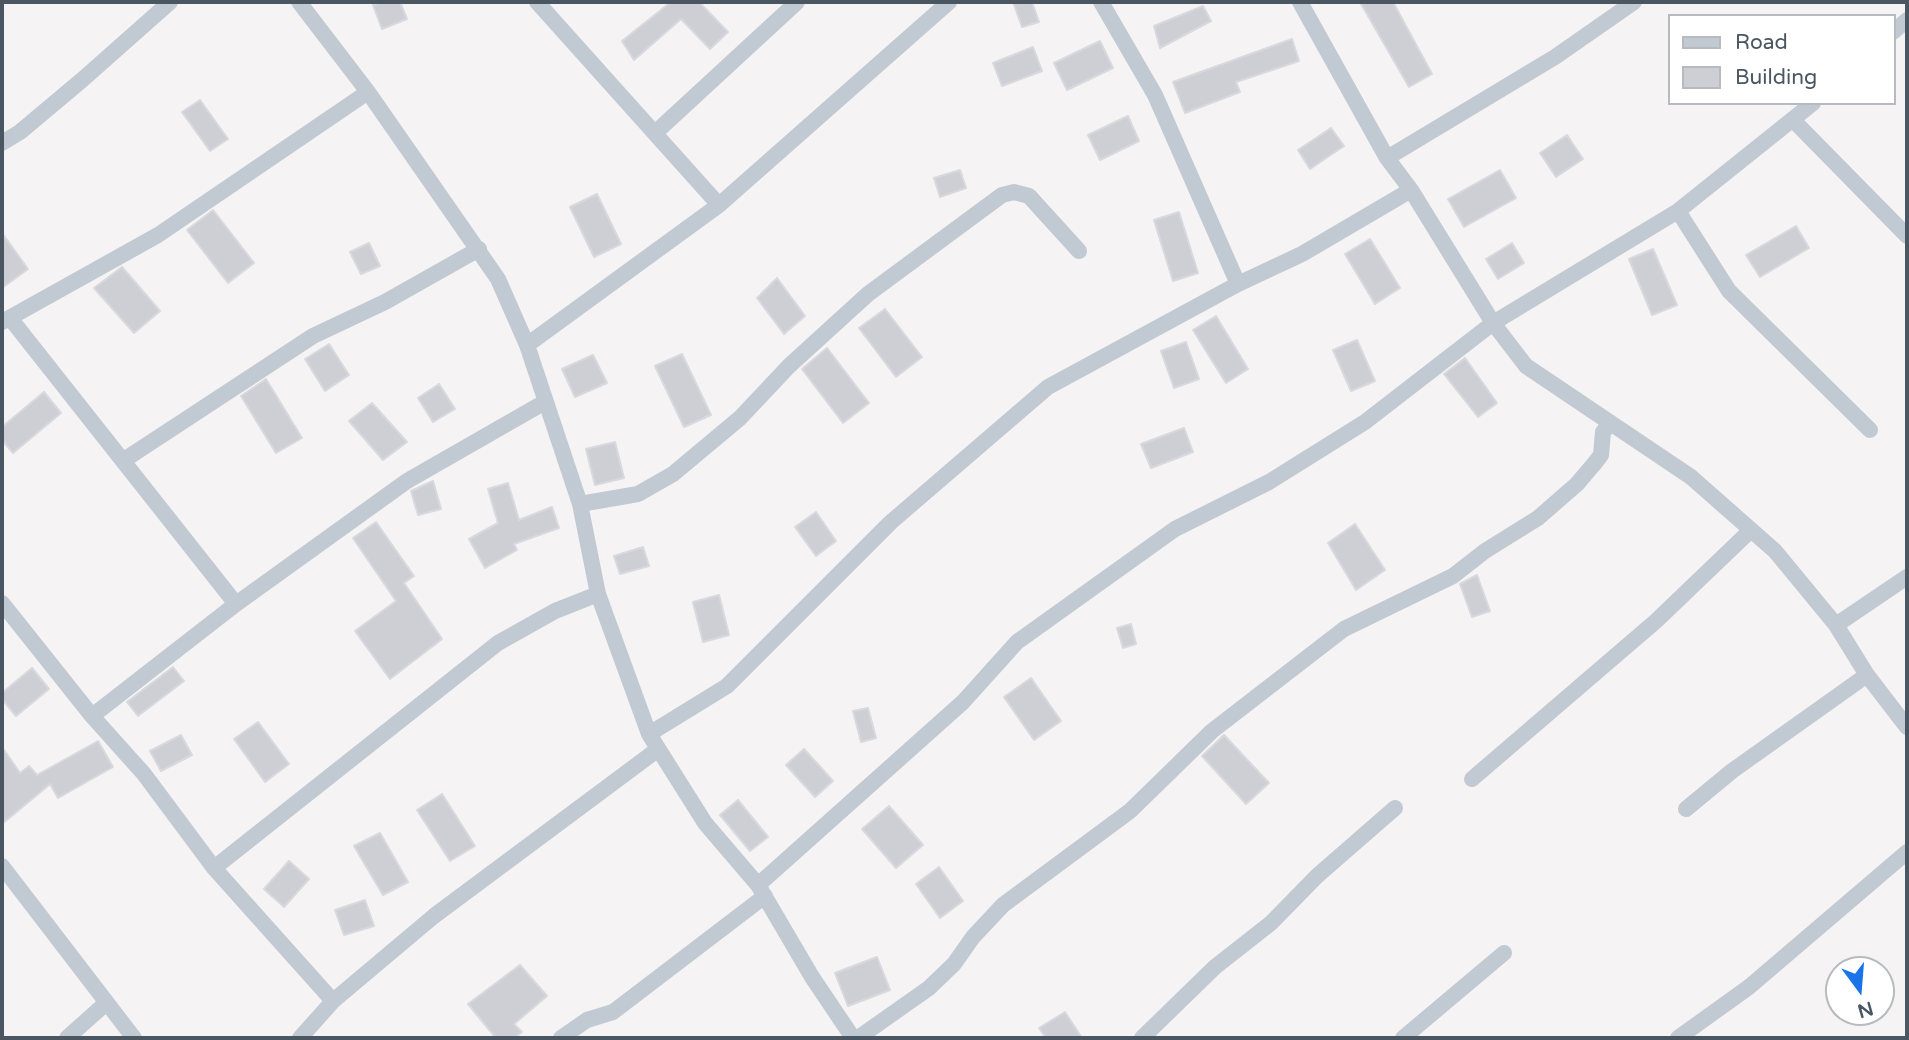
<!DOCTYPE html>
<style>
body{margin:0}
#map{position:relative;width:1909px;height:1040px;overflow:hidden;background:#f5f3f3;font-family:"Varela Round",sans-serif}
canvas{display:block}
.frame{position:absolute;inset:0;border:4px solid #4a5661;pointer-events:none}
.legend{position:absolute;left:1668px;top:14px;width:228px;height:91px;box-sizing:border-box;background:#fff;border:2px solid #b7bbc0;margin:0;padding:9px 12px;list-style:none;font-size:21px;color:#4a5661}
.legend li{display:flex;align-items:center;gap:14px;height:35px}
.legend b{width:35px;border:2px solid #b7bbc0}
.north{position:absolute;left:1825px;top:956px;width:70px;height:70px;box-sizing:border-box;background:#fff;border:2px solid #b7bbc0;border-radius:50%;rotate:164deg;font-size:19px;font-weight:700;line-height:28px;text-align:center;color:#4a5661}
.north::after{content:'';display:block;margin:auto;width:24px;height:32px;background:#1a73e8;clip-path:polygon(50% 0,100% 100%,50% 72%,0 100%)}
</style>
<div id="map">
<canvas width="1909" height="1040"></canvas>
<div class="frame"></div>
<ul class="legend">
<li><b style="height:9px;background:#c1cad2"></b>Road</li>
<li><b style="height:19px;background:#cdcfd5"></b>Building</li>
</ul>
<div class="north">N</div>
</div>
<script>
const ctx = document.querySelector('canvas').getContext('2d');
ctx.lineJoin = 'round';
function paint(path, color) { ctx.fillStyle = color; ctx.fill(path, 'evenodd'); }
const poly = rows => new Path2D(rows.map(r => 'M' + r).join(''));
function strokePath(path, color, width, dash) { ctx.strokeStyle = color; ctx.lineWidth = width; ctx.lineCap = dash ? 'butt' : 'round'; ctx.setLineDash(dash || []); ctx.stroke(path); }
const building = poly([
 [382,2,400,2,407,19,382,29,373,5,382,2],
 [671,2,699,2,728,32,710,49,681,19,634,60,622,41,671,2],
 [1013,2,1032,2,1039,22,1022,27,1013,2],
 [1360,2,1393,2,1432,74,1409,87,1360,2],
 [1203,6,1211,21,1160,48,1154,26,1203,6],
 [1292,39,1299,61,1236,82,1240,92,1185,113,1173,82,1292,39],
 [1100,41,1113,68,1067,90,1054,63,1100,41],
 [1033,47,1042,71,1002,86,993,63,1033,47],
 [200,100,228,139,210,151,182,112,200,100],
 [1128,116,1139,141,1100,160,1088,135,1128,116],
 [1331,128,1344,146,1310,169,1298,150,1331,128],
 [1567,135,1583,159,1556,177,1540,153,1567,135],
 [960,170,966,188,940,197,934,178,960,170],
 [1500,170,1516,198,1464,227,1448,199,1500,170],
 [597,194,621,244,594,257,570,207,597,194],
 [213,210,254,263,228,283,187,230,213,210],
 [1179,212,1198,273,1173,281,1154,220,1179,212],
 [1796,226,1809,248,1760,277,1746,255,1796,226],
 [2,233,28,269,2,288,2,233],
 [1370,239,1400,288,1375,304,1345,254,1370,239],
 [369,243,380,266,361,274,350,252,369,243],
 [1512,243,1524,263,1498,279,1486,259,1512,243],
 [1653,249,1677,305,1652,315,1629,259,1653,249],
 [122,267,160,311,134,333,94,288,122,267],
 [777,278,805,316,784,334,757,298,777,278],
 [885,309,922,357,896,377,859,328,885,309],
 [1216,316,1248,369,1226,383,1193,330,1216,316],
 [1357,340,1375,381,1351,391,1333,350,1357,340],
 [1186,342,1199,379,1174,388,1161,351,1186,342],
 [329,344,349,375,325,391,305,359,329,344],
 [827,348,869,403,843,423,802,369,827,348],
 [682,354,711,415,684,427,655,366,682,354],
 [593,355,607,383,575,397,562,369,593,355],
 [1465,358,1497,403,1478,417,1444,374,1465,358],
 [266,379,302,438,276,453,241,396,266,379],
 [439,384,455,409,433,422,418,398,439,384],
 [44,392,61,413,13,453,2,440,2,427,44,392],
 [372,403,407,442,383,460,349,421,372,403],
 [1184,428,1193,452,1151,468,1141,444,1184,428],
 [615,442,624,478,595,485,586,449,615,442],
 [433,481,441,509,418,515,411,491,433,481],
 [508,483,519,520,552,507,559,528,514,544,517,550,485,568,469,539,498,523,488,489,508,483],
 [816,512,836,541,816,556,795,527,816,512],
 [376,522,414,576,404,583,442,639,390,679,355,631,396,601,353,538,376,522],
 [1355,524,1385,570,1356,590,1328,543,1355,524],
 [643,547,649,566,620,574,614,556,643,547],
 [1477,575,1490,611,1472,617,1460,584,1477,575],
 [719,595,729,635,703,642,693,602,719,595],
 [1131,624,1136,644,1123,648,1117,628,1131,624],
 [173,667,184,681,138,716,127,702,173,667],
 [32,668,49,689,16,716,2,699,2,693,32,668],
 [1031,678,1061,721,1034,740,1004,697,1031,678],
 [868,708,876,738,861,742,853,711,868,708],
 [258,722,289,764,265,782,234,739,258,722],
 [181,735,192,755,161,771,150,751,181,735],
 [1224,735,1269,783,1246,804,1202,756,1224,735],
 [98,741,113,767,58,798,50,784,2,824,2,747,20,773,29,766,37,775,98,741],
 [804,749,833,781,815,797,786,765,804,749],
 [442,794,475,846,450,861,417,810,442,794],
 [738,800,768,837,750,851,720,815,738,800],
 [889,806,923,845,896,868,862,829,889,806],
 [380,833,408,882,383,895,354,846,380,833],
 [289,861,309,879,284,907,264,889,289,861],
 [939,867,963,901,940,918,916,884,939,867],
 [365,900,374,926,344,935,335,910,365,900],
 [877,957,890,990,848,1006,835,973,877,957],
 [520,965,547,996,514,1024,522,1032,514,1038,496,1038,468,1004,520,965],
 [1065,1012,1082,1038,1046,1038,1039,1028,1065,1012]
]);
paint(building, '#cdcfd5');
strokePath(building, '#d7d9de', 2);
strokePath(poly([
 [299,2,368,92,498,279,527,345,580,504,598,594,649,734,705,823,758,885,812,977,853,1038],
 [537,2,719,205],
 [1101,2,1155,95,1238,284],
 [1300,2,1387,158,1411,190,1493,323,1526,366,1691,477,1775,551,1836,625,1867,675,1907,727],
 [1893,32,1907,20],
 [1793,120,1907,236],
 [655,133,797,2],
 [2,143,20,132,82,80,170,2],
 [1387,158,1555,57,1634,2],
 [1678,211,1729,291,1870,430],
 [10,318,236,604],
 [2,322,158,235,368,92],
 [527,345,719,205,949,2],
 [124,460,313,336,385,302,479,249],
 [580,504,638,494,673,474,740,418,789,366,868,294,1002,195,1014,192,1029,196,1079,251],
 [2,603,92,716,144,774,214,868,333,1001],
 [1836,625,1907,577],
 [92,716,236,604,407,481,545,402],
 [649,734,727,686,891,522,1048,387,1238,284,1302,254,1411,190],
 [1472,779,1656,621,1751,530],
 [1686,809,1732,771,1867,675],
 [2,866,134,1038],
 [214,868,498,643,555,611,598,594],
 [758,885,963,702,1017,642,1175,529,1269,482,1365,422,1493,323,1678,211,1813,103],
 [67,1038,105,1004],
 [300,1038,333,1001,434,916,657,750],
 [561,1038,587,1020,613,1012,765,896],
 [858,1038,929,988,954,964,973,937,1003,905,1130,811,1212,731,1344,629,1453,576,1485,551,1538,518,1577,484,1594,464,1601,455,1603,432,1611,423],
 [1142,1038,1215,967,1271,923,1317,876,1395,808],
 [1403,1038,1504,953],
 [1678,1038,1749,987,1907,852]
]), '#c1cad2', 16);
</script>
